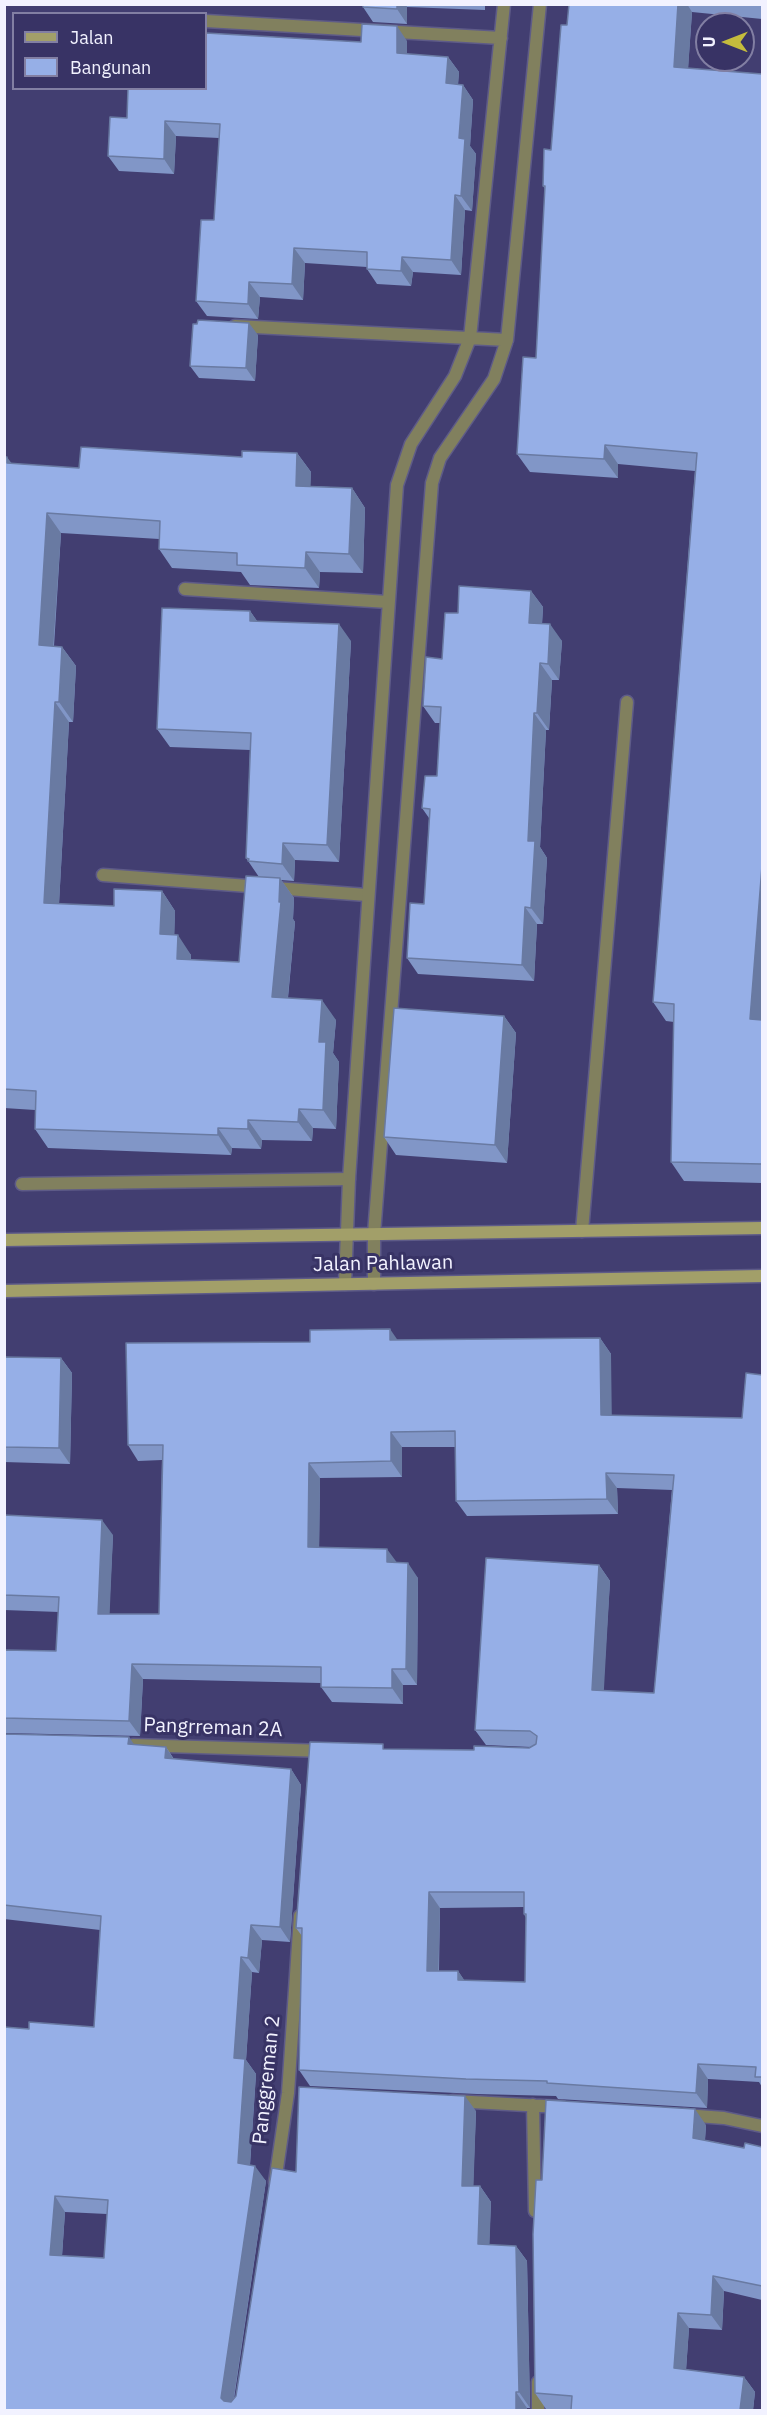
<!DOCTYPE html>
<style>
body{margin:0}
#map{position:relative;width:767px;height:2415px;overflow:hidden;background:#423e71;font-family:"IBM Plex Sans",sans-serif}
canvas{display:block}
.frame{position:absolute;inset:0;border:6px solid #f2f2ff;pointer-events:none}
.legend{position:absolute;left:12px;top:12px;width:195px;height:78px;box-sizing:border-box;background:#383365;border:2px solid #827fa3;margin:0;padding:8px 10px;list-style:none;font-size:18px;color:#f2f2ff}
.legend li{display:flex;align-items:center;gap:12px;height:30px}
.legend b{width:30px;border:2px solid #827fa3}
.north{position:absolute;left:695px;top:12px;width:60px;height:60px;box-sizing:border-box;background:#383365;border:2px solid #827fa3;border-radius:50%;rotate:270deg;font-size:16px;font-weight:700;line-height:24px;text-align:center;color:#f2f2ff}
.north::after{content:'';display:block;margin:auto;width:21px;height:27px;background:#c5bc3d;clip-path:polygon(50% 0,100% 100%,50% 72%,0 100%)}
</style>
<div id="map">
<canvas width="767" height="2415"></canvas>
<div class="frame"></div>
<ul class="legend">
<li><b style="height:8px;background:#a29f69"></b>Jalan</li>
<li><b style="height:16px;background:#96afe7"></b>Bangunan</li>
</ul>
<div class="north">U</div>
</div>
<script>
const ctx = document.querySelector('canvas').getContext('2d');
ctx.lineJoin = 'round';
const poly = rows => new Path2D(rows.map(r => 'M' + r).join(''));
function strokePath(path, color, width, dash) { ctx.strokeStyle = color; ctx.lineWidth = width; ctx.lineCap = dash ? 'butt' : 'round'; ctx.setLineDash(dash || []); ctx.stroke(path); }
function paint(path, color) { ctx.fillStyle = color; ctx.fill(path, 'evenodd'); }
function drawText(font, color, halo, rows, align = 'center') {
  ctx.font = font + ' "IBM Plex Sans",sans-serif'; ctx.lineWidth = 6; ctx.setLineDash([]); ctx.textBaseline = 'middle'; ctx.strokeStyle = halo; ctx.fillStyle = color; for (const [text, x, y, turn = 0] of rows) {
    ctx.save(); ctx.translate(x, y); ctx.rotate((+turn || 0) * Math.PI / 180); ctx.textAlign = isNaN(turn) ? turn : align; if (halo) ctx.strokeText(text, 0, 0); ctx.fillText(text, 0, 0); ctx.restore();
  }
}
const lane = poly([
 [103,875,367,895],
 [22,1184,349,1179],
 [582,1231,627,702]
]);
const street = poly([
 [206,21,501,38],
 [235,326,507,340],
 [185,589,388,602],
 [345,1284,349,1179,397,485,411,444,455,376,470,338,504,4],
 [374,1284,374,1234,432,483,440,458,494,379,507,340,540,4],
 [133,1745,325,1751],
 [453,2101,562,2107],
 [533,2105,535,2211],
 [684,2115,724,2118,762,2126],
 [275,2182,288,2093,300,1916],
 [538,2382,538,2410]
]);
const secondary = poly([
 [4,1240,762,1228],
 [4,1291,762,1276]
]);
strokePath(lane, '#5e5b88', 15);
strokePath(street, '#5e5b88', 15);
strokePath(secondary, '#5e5b88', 15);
strokePath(lane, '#81805e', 12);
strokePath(street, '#81805e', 12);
strokePath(secondary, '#a29f69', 12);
paint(poly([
 [363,4,485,4,485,10,407,7,407,24,373,22,363,7],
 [569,4,762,4,762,19,692,12,688,68,762,74,762,1183,684,1181,671,1162,674,1022,666,1021,653,1002,695,471,618,464,618,478,530,472,517,454,536,358,545,189,543,186,551,150,567,25],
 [407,41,407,54,448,57,459,72,458,84,463,85,473,100,470,146,476,154,472,211,465,210,461,275,413,272,411,286,377,284,367,269,367,267,305,263,303,300,260,297,258,319,207,316,196,301,214,220,219,138,176,136,174,174,119,171,108,156,127,118,361,42],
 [258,335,255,381,199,378,190,366],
 [297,453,311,472,310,486,352,488,365,508,363,573,320,572,319,588,250,585,241,572,172,568,159,549,159,539,61,533,54,646,62,647,76,666,73,722,69,722,59,904,114,906,162,891,175,911,174,935,191,955,191,960,239,962,259,877,246,858,250,750,170,747,157,729,250,611,257,621,351,641,339,862,295,860,294,881,281,880,294,898,293,919,295,922,288,998,336,1020,333,1053,339,1062,336,1129,313,1128,312,1141,262,1140,261,1149,232,1148,231,1155,48,1148,35,1129,35,1110,4,1108,4,457,12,464,79,468],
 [531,591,543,607,542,624,562,641,559,680,552,680,549,730,546,730,540,847,547,858,543,924,537,924,534,981,418,974,407,958,424,904,429,818,422,808,437,776,440,723,435,723,423,706,442,659,458,613],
 [504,1016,516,1033,507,1163,396,1155,384,1137],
 [600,1338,611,1354,611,1416,742,1418,762,1375,762,2087,759,2082,708,2079,707,2108,558,2099,556,2096,477,2094,310,2086,299,2070,302,1936,296,1928,387,1749,474,1750,529,1748,531,1747,486,1745,475,1730,599,1565,610,1581,603,1691,654,1693,672,1490,617,1488,618,1514,467,1516,456,1501,455,1447,402,1447,402,1477,320,1478,319,1547,397,1563,418,1578,417,1685,403,1685,403,1704,332,1702,321,1687,321,1683,143,1679,140,1736,4,1733,4,1650,56,1651,59,1612,4,1610,4,1515,113,1535,109,1614,159,1614,162,1460,138,1461,128,1445,310,1342],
 [524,1907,524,1914,526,1918,525,1982,464,1980,458,1971,439,1971,440,1908],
 [4,1357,61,1358,72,1373,70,1464,4,1462],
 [4,1734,166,1747,174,1759,291,1769,301,1785,290,1942,262,1940,259,1973,252,1972,246,2060,256,2074,250,2165,266,2181,234,2399,236,2396,296,2172,476,2111,473,2186,480,2186,491,2202,489,2245,516,2246,527,2261,530,2408,4,2410,29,2029,94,2027,100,1930,4,1919],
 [65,2212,107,2214,104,2258,62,2256],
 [706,2125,705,2140,744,2148,762,2147,762,2300,724,2291,722,2330,689,2328,686,2370,744,2377,755,2392,753,2410,571,2410,546,2409,535,2393,542,2180]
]), '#8196c7');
paint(poly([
 [397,4,406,4,407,7,407,24,397,9],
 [678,4,687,4,692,12,687,85,674,67],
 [397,26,407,41,407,68,397,53],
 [448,57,459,72,457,98,446,83],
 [463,85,473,100,470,146,476,154,472,211,461,196,459,138],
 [165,121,176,136,174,174,164,159],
 [455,195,465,210,461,275,451,260],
 [294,248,305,263,303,300,292,284],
 [402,257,413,272,411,286,401,271],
 [249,282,260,297,258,319,248,304],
 [249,323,258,335,255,381,246,368],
 [605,445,618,464,618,478,604,459],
 [297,453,311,472,310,505,296,486],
 [7,457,21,476,7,463],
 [352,488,365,508,363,573,349,554],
 [47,513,61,533,52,665,39,645],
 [306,552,320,572,319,588,305,568],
 [531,591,543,607,541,640,529,623],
 [250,611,262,628,250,621],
 [339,624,351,641,339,862,327,845],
 [550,624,562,641,559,680,548,664],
 [62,647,76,666,73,722,59,702],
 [540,663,552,680,549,730,537,713],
 [55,702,69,722,58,922,44,903],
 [534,713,546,730,540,847,547,858,543,924,531,908,528,841],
 [283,843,295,860,294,881,282,864],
 [762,866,762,1037,750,1019],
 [280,878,294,898,293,919,295,922,286,1016,272,997],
 [162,891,175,911,174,954,160,934],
 [525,907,537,924,534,981,522,965],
 [178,935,191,955,190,979,177,959],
 [322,1000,336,1020,333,1053,339,1062,336,1129,323,1110,319,1042],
 [504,1016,516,1033,507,1163,495,1145],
 [299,1109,313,1128,312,1141,298,1122],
 [248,1120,262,1140,261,1149,248,1129],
 [218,1128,232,1148,231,1155,218,1135],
 [390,1329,401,1345,390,1340],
 [600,1338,611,1354,612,1431,601,1415],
 [61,1358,72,1373,70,1464,59,1448],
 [391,1432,402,1447,402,1477,391,1461],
 [309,1463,320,1478,319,1562,308,1547],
 [606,1473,617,1488,618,1514,607,1499],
 [102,1520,113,1535,109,1629,98,1614],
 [387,1549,398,1564,387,1562],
 [408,1563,418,1578,417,1685,406,1669],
 [599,1565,610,1581,603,1706,592,1690],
 [132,1664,143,1679,140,1736,129,1721],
 [392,1669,403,1685,403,1704,392,1688],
 [129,1737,140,1753,128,1744],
 [166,1747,176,1763,165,1758],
 [291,1769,301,1785,290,1942,280,1927],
 [429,1892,440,1908,438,1986,427,1971],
 [251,1925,262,1940,259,1973,248,1958],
 [241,1957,252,1972,246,2060,256,2074,249,2179,238,2163,234,2058],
 [458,1971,469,1987,458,1980],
 [698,2064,708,2079,707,2108,696,2093],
 [465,2096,476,2111,473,2201,462,2186],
 [695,2109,706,2125,704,2153,693,2138],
 [255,2166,266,2181,232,2410,221,2398],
 [480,2186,491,2202,489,2260,478,2244],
 [55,2196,65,2212,61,2270,50,2255],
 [516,2246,527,2261,530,2408,519,2392],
 [713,2276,724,2291,722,2330,711,2315],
 [678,2313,689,2328,685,2384,674,2368],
 [744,2377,755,2392,753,2410,740,2410],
 [516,2392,527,2408,527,2410,516,2410]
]), '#697aa2');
const building = poly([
 [363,4,397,4,397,9,363,7,363,4],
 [569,4,678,4,674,67,762,74,762,866,750,1019,762,1020,762,1164,671,1162,674,1004,653,1002,697,453,605,445,604,459,517,454,523,357,536,358,545,186,543,186,544,149,551,150,561,25,567,25,569,4],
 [362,24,397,26,397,53,448,57,446,83,463,85,459,138,465,139,461,196,455,195,451,260,402,257,401,271,367,269,367,252,294,248,292,284,249,282,248,304,196,301,201,220,214,220,220,124,165,121,164,159,108,156,110,117,127,118,128,88,206,88,206,33,361,42,362,24],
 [198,320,249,323,246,368,190,366,193,324,197,324,198,320],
 [81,447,242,457,242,451,297,453,296,486,352,488,349,554,306,552,305,568,237,565,237,553,159,549,160,521,47,513,39,645,62,647,59,702,55,702,44,903,114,906,114,889,162,891,160,934,178,935,177,959,239,962,246,876,280,878,279,902,281,902,272,997,322,1000,319,1042,326,1042,323,1110,299,1109,298,1122,248,1120,248,1129,218,1128,218,1135,35,1129,36,1091,4,1089,4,457,7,457,7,463,79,468,81,447],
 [459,586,531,591,529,623,550,624,548,664,540,663,537,713,534,713,528,841,535,841,531,908,525,907,522,965,407,958,410,903,424,904,430,809,422,808,425,776,437,776,441,707,423,706,426,657,442,659,445,613,458,613,459,586],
 [162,608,250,611,250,621,339,624,327,845,283,843,282,864,248,861,249,859,246,858,251,733,157,729,162,608],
 [394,1008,504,1016,495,1145,384,1137,394,1008],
 [390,1329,390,1340,600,1338,601,1415,742,1418,746,1373,762,1375,762,2077,755,2077,756,2067,698,2064,696,2093,547,2083,547,2081,466,2079,299,2070,302,1928,296,1928,310,1742,383,1744,383,1749,474,1750,474,1746,529,1748,536,1744,537,1736,530,1731,475,1730,486,1558,599,1565,592,1690,654,1693,674,1475,606,1473,607,1499,456,1501,455,1431,391,1432,391,1461,309,1463,308,1547,387,1549,387,1562,408,1563,406,1669,392,1669,392,1688,321,1687,321,1667,132,1664,129,1721,4,1718,4,1650,56,1651,59,1597,4,1595,4,1515,102,1520,98,1614,159,1614,163,1445,128,1445,126,1343,310,1342,310,1330,390,1329],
 [429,1892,524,1892,524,1914,526,1914,525,1982,458,1980,458,1971,427,1971,429,1892],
 [4,1357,61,1358,59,1448,4,1447,4,1357],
 [4,1734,129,1737,128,1744,166,1747,165,1758,291,1769,280,1927,251,1925,248,1958,241,1957,234,2058,245,2059,238,2163,255,2166,221,2398,224,2401,231,2402,236,2396,272,2168,296,2172,299,2087,465,2096,462,2186,480,2186,478,2244,516,2246,519,2392,516,2392,516,2410,4,2410,4,2027,29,2029,29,2022,94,2027,101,1916,4,1905,4,1734],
 [55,2196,108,2200,104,2258,50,2255,55,2196],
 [546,2100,695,2109,693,2138,744,2148,745,2143,762,2147,762,2286,713,2276,711,2315,678,2313,674,2368,744,2377,740,2410,571,2410,572,2396,535,2393,533,2234,536,2180,542,2180,546,2100]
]);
paint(building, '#96afe7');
strokePath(building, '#697aa2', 1.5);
drawText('20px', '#f2f2ff', '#383365', [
 ["Jalan Pahlawan",383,1264,-1],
 ["Pangrreman 2A",213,1728,2],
 ["Panggreman 2",267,2080,-84]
]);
</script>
